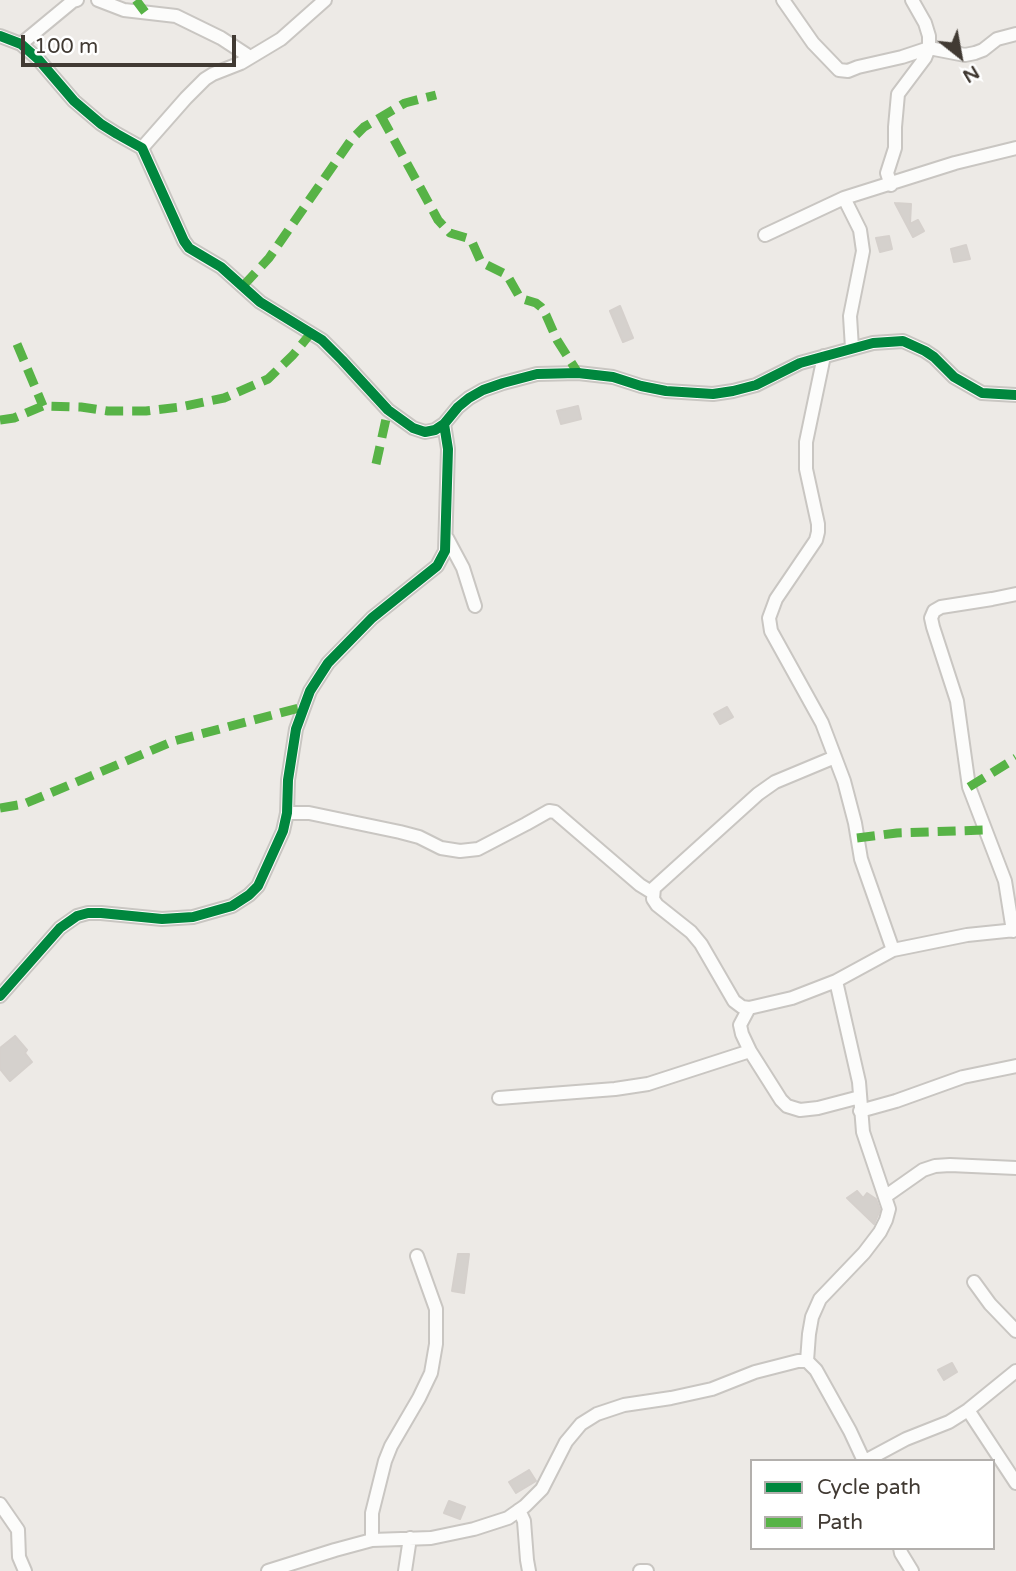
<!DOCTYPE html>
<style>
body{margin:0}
#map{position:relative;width:1016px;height:1571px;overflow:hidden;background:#edeae6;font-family:"Varela Round",sans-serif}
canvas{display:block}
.legend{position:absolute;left:750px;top:1459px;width:245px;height:91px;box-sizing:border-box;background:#fff;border:2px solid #b3b0ad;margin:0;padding:9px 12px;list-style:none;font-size:21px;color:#413a33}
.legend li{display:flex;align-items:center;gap:14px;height:35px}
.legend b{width:35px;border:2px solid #b3b0ad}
.north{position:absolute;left:925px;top:21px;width:70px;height:70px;-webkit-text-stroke:5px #fff;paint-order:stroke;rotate:149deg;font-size:19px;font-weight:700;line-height:28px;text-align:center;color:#413a33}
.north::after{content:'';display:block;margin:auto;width:24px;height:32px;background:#413a33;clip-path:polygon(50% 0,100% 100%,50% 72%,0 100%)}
.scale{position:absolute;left:21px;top:35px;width:215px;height:32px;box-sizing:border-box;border:4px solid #413a33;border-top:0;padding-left:9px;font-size:21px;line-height:24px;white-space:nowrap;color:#413a33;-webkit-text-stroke:5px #fff;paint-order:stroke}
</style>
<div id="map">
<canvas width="1016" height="1571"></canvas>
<ul class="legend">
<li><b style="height:9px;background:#00873e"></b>Cycle path</li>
<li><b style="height:9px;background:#57b346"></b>Path</li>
</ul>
<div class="north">N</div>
<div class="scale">100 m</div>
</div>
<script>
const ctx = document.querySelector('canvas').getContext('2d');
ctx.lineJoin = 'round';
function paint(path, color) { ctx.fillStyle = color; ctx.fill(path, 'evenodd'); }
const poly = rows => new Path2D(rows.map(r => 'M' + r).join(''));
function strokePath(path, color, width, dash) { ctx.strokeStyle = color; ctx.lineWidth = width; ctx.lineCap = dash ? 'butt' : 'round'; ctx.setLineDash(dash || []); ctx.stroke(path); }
const building = poly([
 [895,203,911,204,910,224,918,220,924,231,913,237,895,203],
 [889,236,892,249,880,252,876,238,889,236],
 [966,245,970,259,954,262,951,249,966,245],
 [620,306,633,338,623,342,610,311,620,306],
 [578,406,581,419,561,424,557,411,578,406],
 [727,707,733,717,720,724,714,714,727,707],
 [15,1036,27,1050,25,1053,32,1062,10,1081,0,1069,0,1048,15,1036],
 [857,1191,863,1198,867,1193,876,1199,880,1210,874,1224,847,1198,857,1191],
 [458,1254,469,1254,464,1293,452,1291,458,1254],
 [952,1363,957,1372,944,1380,938,1370,952,1363],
 [529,1470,536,1481,516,1493,509,1482,529,1470],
 [449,1501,465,1507,460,1519,444,1513,449,1501]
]);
paint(building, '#d5d1cd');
strokePath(building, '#d5d0cc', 2);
const minor = poly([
 [98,0,124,10,176,16,221,38,250,57],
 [783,0,813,43,839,70,848,71,858,67,902,57,929,48,965,55,975,53,983,50,997,39,1016,34],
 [0,36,21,44,38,59,74,101,101,124,117,134,142,148,184,241,189,248,221,267,260,302,322,340,342,360,388,410,413,428,425,432,435,430,444,424,458,407,469,398,483,390,503,383,537,374,578,373,613,377,641,386,666,391,713,394,733,391,756,385,800,363,873,343,903,341,925,351,934,357,954,377,982,393,1016,395],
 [21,44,73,1,77,0],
 [142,148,186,98,205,79,213,74,241,63,281,39,325,0],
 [891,185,887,173,895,148,895,127,898,94,925,58,929,48,929,36,925,23,912,0],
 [844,198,860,230,863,251,850,316,852,348],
 [765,235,844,198,955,163,1016,148],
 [824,356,806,442,806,469,818,524,818,532,816,540,776,599,769,618,771,631,822,723,844,781,855,823,861,859,893,950],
 [447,538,463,568,475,606],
 [835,757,775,782,758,794,654,888,653,899,657,905,691,932,701,944,734,1001,742,1007,749,1008,792,998,836,981,893,950,967,935,1016,930],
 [287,813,309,813,400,832,419,837,441,848,460,851,478,849,526,824,549,811,555,812,640,885,653,893],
 [1013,931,1005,881,969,787,957,701,933,627,931,618,934,611,941,607,992,599,1016,594],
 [0,996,60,928,77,916,88,913,101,913,162,919,193,917,232,906,249,895,258,886,283,831,287,813,288,780,296,729,310,691,328,663,372,618,437,566,445,551,448,449,444,424],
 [749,1008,740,1025,742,1034,750,1051,781,1100,787,1106,800,1110,818,1108,860,1097],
 [499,1098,615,1089,648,1084,750,1051],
 [860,1111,896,1101,963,1077,1016,1066],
 [886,1196,923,1170,935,1166,950,1165,1016,1168],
 [974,1282,990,1304,1016,1331],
 [807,1361,809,1334,812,1317,820,1299,864,1253,880,1232,886,1220,889,1209,863,1132,859,1082,836,981],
 [968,1410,1016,1483],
 [865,1461,906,1439,949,1422,968,1410,1016,1371],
 [0,1504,18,1530,19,1557,25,1571],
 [519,1510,524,1521,527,1560,529,1571],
 [372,1540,372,1513,385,1461,391,1446,419,1398,431,1373,436,1344,436,1309,417,1256],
 [900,1548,901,1553,912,1571],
 [268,1571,335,1550,372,1540,431,1538,474,1529,508,1518,525,1506,542,1489,566,1442,581,1424,597,1414,624,1405,671,1398,712,1389,755,1372,798,1361,807,1361,816,1370,850,1431,864,1461],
 [405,1571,410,1538],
 [640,1571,647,1571]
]);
strokePath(minor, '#c9c6c2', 16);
strokePath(minor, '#fcfcfb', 12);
strokePath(poly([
 [136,0,145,12],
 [381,116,438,220,450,233,467,238,472,242,481,262,507,275,519,296,523,299,536,303,541,307,546,315,557,340,578,373],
 [243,286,269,258,351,140,364,127,405,103,436,95],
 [17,344,43,406],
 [0,420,14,418,43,406,81,407,108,411,146,411,180,407,224,398,268,379,293,355,311,333],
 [376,464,388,410],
 [969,787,1016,758],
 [0,808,24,804,174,741,303,707],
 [857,838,897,833,985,830]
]), '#57b346', 9, [18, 9]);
strokePath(poly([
 [0,36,21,44,38,59,74,101,101,124,117,134,142,148,184,241,189,248,221,267,260,302,322,340,342,360,388,410,413,428,425,432,435,430,444,424,458,407,469,398,483,390,503,383,537,374,578,373,613,377,641,386,666,391,713,394,733,391,756,385,800,363,873,343,903,341,925,351,934,357,954,377,982,393,1016,395],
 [0,996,60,928,77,916,88,913,101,913,162,919,193,917,232,906,249,895,258,886,283,831,287,813,288,780,296,729,310,691,328,663,372,618,437,566,445,551,448,449,444,424]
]), '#00873e', 10);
</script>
